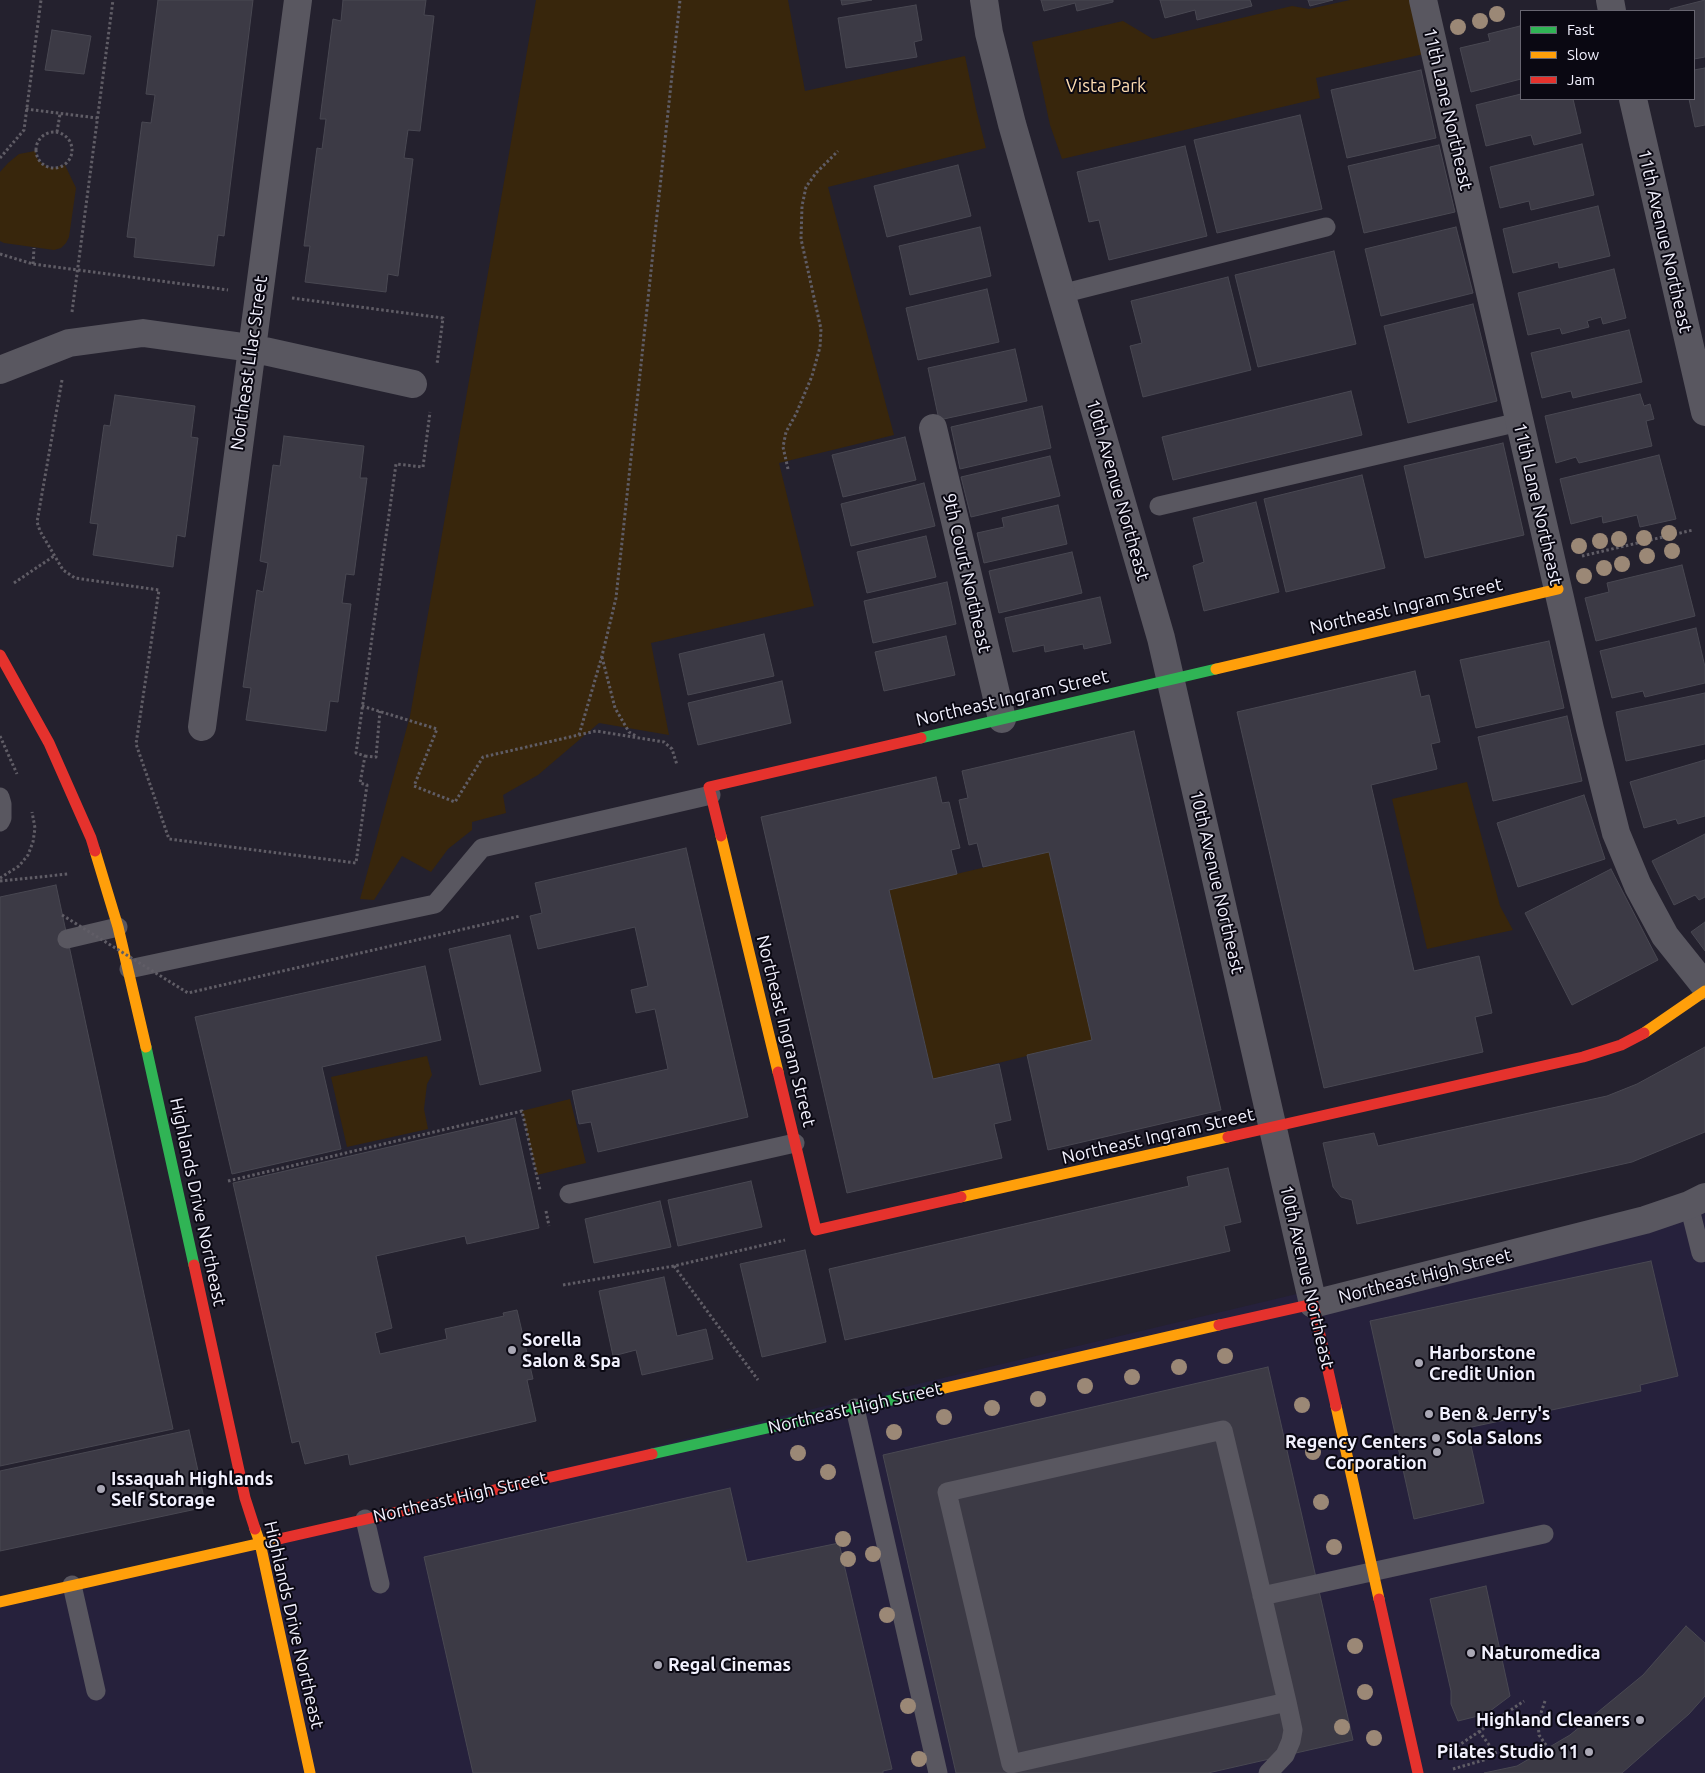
<!DOCTYPE html>
<style>
body{margin:0}
#map{position:relative;width:1705px;height:1773px;overflow:hidden;background:#24212e;font-family:Ubuntu,sans-serif}
canvas{display:block}
.legend{position:absolute;left:1520px;top:10px;width:175px;height:90px;box-sizing:border-box;background:#0a0812;border:1px solid #676570;margin:0;padding:6px 9px;list-style:none;font-size:15px;color:#f2f1fe}
.legend li{display:flex;align-items:center;gap:10px;height:25px}
.legend b{width:25px;border:1px solid #676570}
</style>
<div id="map">
<canvas width="1705" height="1773"></canvas>
<ul class="legend">
<li><b style="height:6px;background:#30b455"></b>Fast</li>
<li><b style="height:6px;background:#ff9f0a"></b>Slow</li>
<li><b style="height:6px;background:#e5322d"></b>Jam</li>
</ul>
</div>
<script>
const ctx = document.querySelector('canvas').getContext('2d');
ctx.lineJoin = 'round';
function paint(path, color) { ctx.fillStyle = color; ctx.fill(path, 'evenodd'); }
const poly = rows => new Path2D(rows.map(r => 'M' + r).join(''));
function strokePath(path, color, width, dash) { ctx.strokeStyle = color; ctx.lineWidth = width; ctx.lineCap = dash ? 'butt' : 'round'; ctx.setLineDash(dash || []); ctx.stroke(path); }
function drawText(font, color, halo, rows, align = 'center') {
  ctx.font = font + ' Ubuntu,sans-serif'; ctx.lineWidth = 4; ctx.setLineDash([]); ctx.textBaseline = 'middle'; ctx.strokeStyle = halo; ctx.fillStyle = color; for (const [text, x, y, turn = 0] of rows) {
    ctx.save(); ctx.translate(x, y); ctx.rotate((+turn || 0) * Math.PI / 180); ctx.textAlign = isNaN(turn) ? turn : align; if (halo) ctx.strokeText(text, 0, 0); ctx.fillText(text, 0, 0); ctx.restore();
  }
}
paint(poly([
 [1705,1197,1705,1773,0,1773,0,1602]
]), '#26213c');
paint(poly([
 [536,0,788,0,805,91,965,56,976,109,986,148,828,187,894,435,779,463,814,606,651,643,669,735,599,723,538,775,503,795,506,813,472,822,472,830,448,849,431,872,402,856,374,900,360,899,410,716],
 [1350,0,1411,0,1424,54,1316,78,1320,98,1062,159,1050,125,1032,42,1123,21,1153,39,1292,6,1309,9],
 [35,151,38,160,47,167,53,168,65,165,76,188,69,237,66,243,61,248,54,250,4,243,0,241,0,172,8,163,19,154],
 [1467,782,1500,906,1513,930,1427,949,1392,799],
 [1049,852,1092,1040,933,1079,889,890],
 [427,1056,432,1075,427,1084,424,1109,428,1129,347,1147,331,1077],
 [570,1099,586,1163,537,1175,522,1111]
]), '#38260c');
const building = poly([
 [158,0,253,0,224,236,218,235,214,266,134,257,136,238,127,237,142,122,151,123,155,95,146,94,158,0],
 [343,0,426,0,424,15,434,16,420,131,408,130,404,158,413,159,398,276,388,274,386,292,305,282,310,246,304,246,317,148,322,149,326,119,320,119,333,19,341,21,343,0],
 [841,0,872,0,842,5,841,0],
 [1041,0,1113,0,1113,2,1077,11,1075,3,1044,11,1041,0],
 [1160,0,1250,0,1252,6,1197,20,1195,10,1165,18,1160,0],
 [1308,0,1333,0,1310,6,1308,0],
 [1705,0,1705,57,1694,59,1694,11,1670,11,1670,9,1705,0],
 [916,5,922,40,914,42,917,57,846,68,838,18,916,5],
 [1520,26,1521,31,1521,79,1471,92,1460,48,1490,41,1488,34,1520,26],
 [52,30,91,36,84,74,45,70,52,30],
 [1705,68,1705,125,1695,127,1689,99,1694,99,1694,70,1705,68],
 [1421,70,1436,138,1347,158,1331,90,1421,70],
 [1521,94,1521,99,1573,99,1581,133,1534,145,1531,135,1486,146,1476,105,1521,94],
 [1300,115,1322,209,1217,233,1194,140,1300,115],
 [1582,144,1594,195,1531,210,1529,201,1500,208,1490,167,1582,144],
 [1439,145,1455,212,1364,233,1348,166,1439,145],
 [1185,146,1207,236,1109,260,1099,220,1089,222,1077,172,1185,146],
 [958,165,971,216,887,237,874,186,958,165],
 [1598,206,1610,256,1559,268,1558,262,1513,273,1503,229,1598,206],
 [980,227,991,276,910,295,899,246,980,227],
 [1456,227,1473,293,1381,316,1365,249,1456,227],
 [1334,251,1356,344,1258,367,1235,275,1334,251],
 [1614,269,1626,318,1603,324,1601,317,1587,321,1589,327,1562,334,1560,328,1528,335,1518,293,1614,269],
 [1228,277,1251,370,1143,397,1130,346,1142,343,1131,301,1228,277],
 [987,289,999,342,918,360,906,308,987,289],
 [1473,304,1497,401,1408,423,1384,326,1473,304],
 [1629,330,1642,382,1573,398,1571,391,1542,398,1531,353,1629,330],
 [1015,349,1027,401,939,420,928,368,1015,349],
 [1351,391,1362,435,1173,480,1162,437,1351,391],
 [1640,394,1644,406,1650,404,1654,419,1646,421,1652,446,1579,463,1576,457,1556,463,1545,416,1640,394],
 [115,395,195,406,191,437,198,438,185,537,177,535,173,567,93,555,98,524,90,523,104,425,110,426,115,395],
 [1042,406,1051,448,960,469,951,427,1042,406],
 [284,436,364,446,360,478,367,478,354,575,346,574,342,603,351,604,338,702,330,701,326,731,246,720,251,688,243,687,257,590,263,592,268,563,260,561,273,465,280,466,284,436],
 [905,437,916,480,843,497,832,455,905,437],
 [1503,443,1524,535,1425,558,1404,466,1503,443],
 [1659,455,1676,519,1640,527,1637,515,1603,523,1602,516,1571,524,1560,479,1659,455],
 [1050,456,1060,496,971,517,961,477,1050,456],
 [1362,475,1385,568,1286,592,1264,499,1362,475],
 [924,483,935,526,851,546,841,504,924,483],
 [1256,502,1279,592,1204,611,1193,566,1204,562,1193,518,1256,502],
 [1058,505,1067,544,984,563,977,533,1004,527,1002,518,1058,505],
 [926,536,936,577,867,593,857,552,926,536],
 [1072,552,1082,593,999,613,989,571,1072,552],
 [1682,565,1695,616,1596,641,1585,598,1609,592,1607,583,1682,565],
 [947,582,956,624,873,643,864,601,947,582],
 [1100,597,1111,643,1084,649,1083,644,1045,652,1044,645,1013,652,1005,618,1100,597],
 [1696,628,1705,667,1705,683,1645,697,1643,691,1612,698,1600,651,1696,628],
 [764,634,774,676,688,695,679,654,764,634],
 [946,636,955,675,884,691,875,652,946,636],
 [1549,641,1564,708,1476,728,1460,660,1549,641],
 [1415,671,1421,697,1429,695,1440,742,1431,744,1437,769,1371,785,1414,971,1479,956,1492,1013,1475,1017,1483,1052,1324,1088,1237,712,1415,671],
 [782,681,791,723,698,745,688,703,782,681],
 [1705,693,1705,744,1626,761,1616,712,1705,693],
 [1567,716,1582,781,1493,801,1478,737,1567,716],
 [1134,731,1221,1110,1048,1150,1027,1055,1092,1040,1049,852,983,867,977,843,969,845,959,800,968,798,962,771,1134,731],
 [1705,760,1705,816,1678,824,1676,819,1644,828,1630,782,1705,760],
 [936,777,942,803,949,802,960,848,951,850,957,874,889,890,933,1079,999,1064,1011,1120,994,1124,1002,1158,847,1193,761,817,936,777],
 [1584,795,1605,859,1518,887,1497,823,1584,795],
 [1705,834,1705,897,1699,900,1695,895,1674,905,1652,861,1705,834],
 [686,848,748,1117,598,1152,591,1122,579,1124,572,1091,668,1069,655,1009,636,1013,631,990,648,986,635,927,538,949,530,916,542,913,535,883,686,848],
 [1611,869,1658,960,1572,1005,1525,913,1611,869],
 [56,885,173,1429,0,1466,0,897,56,885],
 [1705,922,1705,951,1691,932,1705,922],
 [510,935,541,1071,480,1085,449,949,510,935],
 [425,966,441,1040,322,1067,341,1149,232,1174,195,1017,425,966],
 [1705,1047,1705,1132,1632,1162,1357,1224,1352,1200,1341,1197,1333,1187,1323,1143,1374,1133,1378,1146,1607,1096,1637,1084,1705,1047],
 [515,1118,539,1228,467,1244,465,1236,376,1256,392,1328,375,1333,380,1354,447,1339,445,1329,504,1316,503,1313,517,1310,533,1379,527,1380,536,1421,350,1465,348,1454,305,1464,299,1441,292,1443,233,1183,515,1118],
 [1228,1168,1241,1222,1224,1226,1230,1251,845,1340,829,1269,1189,1186,1187,1177,1228,1168],
 [751,1181,762,1227,678,1246,668,1200,751,1181],
 [660,1201,671,1247,594,1263,585,1219,660,1201],
 [805,1250,826,1342,762,1357,740,1264,805,1250],
 [1651,1261,1678,1376,1640,1385,1641,1391,1467,1428,1484,1503,1414,1519,1370,1321,1651,1261],
 [664,1277,677,1336,706,1329,713,1359,642,1375,636,1350,613,1356,599,1291,664,1277],
 [1268,1367,1353,1740,1208,1773,956,1773,883,1455,1268,1367],
 [189,1430,206,1507,0,1551,0,1471,189,1430],
 [730,1488,747,1562,839,1543,892,1769,883,1771,883,1773,473,1773,424,1557,730,1488],
 [1486,1586,1510,1696,1486,1714,1458,1721,1451,1704,1451,1691,1430,1599,1486,1586],
 [1686,1626,1705,1643,1705,1696,1689,1714,1622,1773,1484,1773,1517,1766,1570,1735,1643,1675,1686,1626]
]);
paint(building, '#3c3a45');
strokePath(building, '#494852', 1);
strokePath(poly([
 [26,109,97,118],
 '36 150a18 18 0 1 1 36 0a18 18 0 1 1-36 0Z',
 [57,132,60,114],
 [0,158,24,130,41,0],
 [0,254,33,264,228,290],
 [33,264,34,248],
 [292,298,443,318,437,364],
 [72,312,113,0],
 [62,380,37,522,40,531,63,570,75,578,159,590,136,744,169,839,356,863,367,785,360,783,365,756,356,753,396,464,423,467,430,412],
 [788,469,783,447,786,432,796,414,812,376,820,347,821,329,801,239,802,206,806,187,816,173,838,151],
 [1582,556,1693,530],
 [14,583,54,556],
 [602,657,615,708,629,732,636,736],
 [362,706,437,729,414,786,455,802,483,757,596,731,664,742,672,749,677,765],
 [579,735,602,656,616,598,680,0],
 [0,736,17,774],
 [365,756,376,757,380,711],
 [0,878,19,866,28,855,33,842,35,828,32,812],
 [0,881,68,874],
 [228,1181,522,1111,540,1190],
 [546,1211,549,1226],
 [674,1266,758,1380],
 [563,1285,674,1266,785,1240],
 [1545,1701,1538,1722,1539,1735,1548,1748],
 [1479,1731,1495,1753],
 [1449,1752,1524,1701],
 [1453,1769,1484,1760,1508,1745,1517,1749]
]), '#605d66', 3, [2.5, 2.5]);
strokePath(poly([
 [1061,294,1326,227],
 [1159,506,1519,422],
 [0,797,2,804,2,818,0,822],
 [67,939,118,927],
 [129,969,435,904,482,848,711,795],
 [569,1194,795,1143],
 [1689,1205,1701,1253],
 [855,1408,938,1773],
 [365,1519,380,1584],
 [72,1585,96,1691],
 [1262,1596,1544,1534],
 [1268,1773,1285,1755,1291,1741,1293,1730,1287,1702,1245,1522,1223,1430,947,1492,1011,1764,1287,1702]
]), '#595760', 19);
strokePath(poly([
 [984,0,989,33,1012,124,1161,638,1313,1304,1645,1220,1689,1205,1705,1197],
 [1423,0,1590,729,1616,833,1638,886,1665,936,1705,986],
 [1610,0,1612,11],
 [1633,99,1705,412],
 [0,370,69,343,143,333,251,348,413,384],
 [933,428,1002,719],
 [202,727,298,0]
]), '#595760', 28);
strokePath(poly([
 [921,738,1216,669],
 [146,1047,194,1265],
 [652,1454,945,1388]
]), '#30b455', 11);
strokePath(poly([
 [1216,669,1558,589],
 [721,836,778,1072],
 [95,851,118,927,146,1047],
 [1644,1033,1705,991],
 [961,1197,1228,1137],
 [945,1388,1219,1325],
 [1336,1406,1379,1599],
 [255,1529,260,1543,310,1773],
 [0,1602,279,1539]
]), '#ff9f0a', 11);
strokePath(poly([
 [0,655,49,743,91,838,95,851],
 [721,836,709,787,921,738],
 [778,1072,816,1230,961,1197],
 [1228,1137,1583,1057,1621,1045,1644,1033],
 [194,1265,245,1498,255,1529],
 [1219,1325,1313,1304,1336,1406],
 [279,1539,652,1454],
 [1379,1599,1418,1773]
]), '#e5322d', 11);
strokePath(poly([
 [62,915,188,993,520,916]
]), '#605d66', 3, [2.5, 2.5]);
ctx.fillStyle = '#9b8876';
for (const [x, y] of [
 [1497,14],
 [1480,21],
 [1458,27],
 [1669,533],
 [1644,538],
 [1619,539],
 [1600,541],
 [1579,546],
 [1672,551],
 [1647,556],
 [1622,564],
 [1604,568],
 [1584,576],
 [1225,1356],
 [1179,1367],
 [1132,1377],
 [1085,1386],
 [1038,1399],
 [1302,1405],
 [992,1408],
 [944,1417],
 [894,1432],
 [1313,1452],
 [798,1453],
 [828,1472],
 [1321,1502],
 [843,1539],
 [1334,1547],
 [873,1554],
 [848,1559],
 [887,1615],
 [1355,1646],
 [1365,1692],
 [908,1706],
 [1342,1727],
 [1374,1738],
 [919,1759]
]) { ctx.beginPath(); ctx.arc(x, y, 8, 0, 2 * Math.PI); ctx.fill(); }
for (const [x, y, r, color] of [
 [512,1350,5,"#aaa8b5"],
 [1419,1363,5,"#aaa8b5"],
 [1429,1414,5,"#aaa8b5"],
 [1436,1438,5,"#aaa8b5"],
 [1437,1452,5,"#aaa8b5"],
 [101,1489,5,"#aaa8b5"],
 [1471,1653,5,"#aaa8b5"],
 [658,1665,5,"#aaa8b5"],
 [1640,1720,5,"#aaa8b5"],
 [1589,1752,5,"#aaa8b5"]
]) { const dot = new Path2D(); dot.arc(x, y, r, 0, 2 * Math.PI); ctx.fillStyle = color; ctx.fill(dot); strokePath(dot, '#0a0812', 2); }
drawText('18px', '#fddcb1', '#0a0812', [
 ["Vista Park",1106,86]
]);
drawText('18px', '#f2f1fe', '#0a0812', [
 ["11th Lane Northeast",1448,109,77],
 ["11th Avenue Northeast",1665,241,77],
 ["Northeast Lilac Street",249,363,-82],
 ["10th Avenue Northeast",1118,490,74],
 ["11th Lane Northeast",1538,504,77],
 ["9th Court Northeast",967,573,77],
 ["Northeast Ingram Street",1406,606,-13],
 ["Northeast Ingram Street",1012,698,-13],
 ["10th Avenue Northeast",1217,882,77],
 ["Northeast Ingram Street",786,1031,76],
 ["Northeast Ingram Street",1158,1136,-13],
 ["Highlands Drive Northeast",198,1202,78],
 ["Northeast High Street",1425,1276,-14],
 ["10th Avenue Northeast",1307,1277,77],
 ["Northeast High Street",855,1408,-13],
 ["Northeast High Street",460,1497,-13],
 ["Highlands Drive Northeast",294,1625,77]
]);
drawText('bold 18px', '#f2f1fe', '#0a0812', [
 ["Sorella",522,1340],
 ["Salon & Spa",522,1361],
 ["Harborstone",1429,1353],
 ["Credit Union",1429,1374],
 ["Ben & Jerry's",1439,1414],
 ["Sola Salons",1446,1438],
 ["Regency Centers",1427,1442,"right"],
 ["Corporation",1427,1463,"right"],
 ["Issaquah Highlands",111,1479],
 ["Self Storage",111,1500],
 ["Naturomedica",1481,1653],
 ["Regal Cinemas",668,1665],
 ["Highland Cleaners",1630,1720,"right"],
 ["Pilates Studio 11",1579,1752,"right"]
], 'left');
</script>
